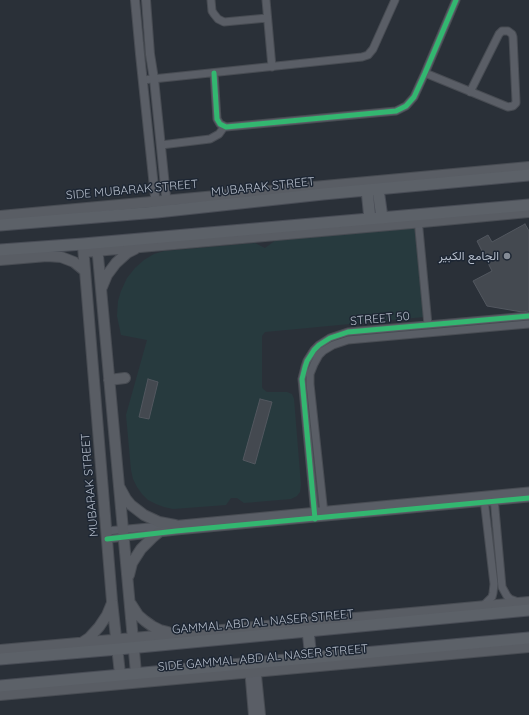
<!DOCTYPE html>
<meta charset="utf-8">
<style>
body{margin:0}
canvas{display:block;background:#2a3038}
</style>
<canvas width="529" height="715"></canvas>
<script>
const ctx = document.querySelector('canvas').getContext('2d');
ctx.lineJoin = 'round';
function paint(path, color) { ctx.fillStyle = color; ctx.fill(path, 'evenodd'); }
const poly = rows => new Path2D(rows.map(r => 'M' + r).join(''));
function strokePath(path, color, width, dash) { ctx.strokeStyle = color; ctx.lineWidth = width; ctx.lineCap = dash ? 'butt' : 'round'; ctx.setLineDash(dash || []); ctx.stroke(path); }
function drawText(font, color, halo, rows, align = 'center') {
  ctx.font = font + ' Quicksand,Vazirmatn,sans-serif'; ctx.lineWidth = 3; ctx.setLineDash([]); ctx.textBaseline = 'middle'; ctx.strokeStyle = halo; ctx.fillStyle = color; for (const [text, x, y, turn = 0] of rows) {
    ctx.save(); ctx.translate(x, y); ctx.rotate((+turn || 0) * Math.PI / 180); ctx.textAlign = isNaN(turn) ? turn : align; if (halo) ctx.strokeText(text, 0, 0); ctx.fillText(text, 0, 0); ctx.restore();
  }
}
paint(poly([
 [416,227,424,317,265,332,262,336,262,387,263,389,267,392,287,392,292,394,294,399,301,485,300,492,297,496,291,499,244,503,237,498,231,498,226,505,173,509,164,507,156,504,148,500,142,494,137,487,133,479,131,470,126,415,147,340,121,335,117,316,118,301,121,291,127,278,135,268,144,260,154,254,164,251,255,243,265,248,276,240]
]), '#273a3e');
const building = poly([
 [525,224,529,231,529,311,522,312,487,306,473,281,492,271,477,241,488,235,492,242,525,224],
 [148,379,158,382,149,419,139,417,148,379],
 [260,399,272,402,255,464,243,460,260,399]
]);
paint(building, '#444950');
strokePath(building, '#52575f', 1);
const minor = poly([
 [211,0,212,11,214,14,218,19,224,22,267,18],
 [266,0,272,67],
 [214,73,217,119,220,124,226,127,396,111,406,106,414,97,425,73,456,0],
 [425,73,508,107,513,106,516,103,516,101,513,37,512,34,508,31,502,31,499,34,470,92],
 [143,80,362,57,368,55,373,49,395,0],
 [161,145,210,139,219,134,224,127],
 [418,219,428,325],
 [494,498,502,587,507,596,510,599,518,602],
 [324,514,310,384,310,374,314,364,319,355,323,351,333,345,348,340,529,324],
 [315,515,302,379,305,367,307,361,314,350,319,345,330,338,348,332,529,316],
 [107,531,529,491],
 [107,539,176,531,529,498],
 [483,606,492,597,493,593,494,584,484,499]
]);
const tertiary = poly([
 [135,0,140,54,156,206],
 [146,0,150,54,154,79,167,206],
 [256,666,261,715],
 [249,668,253,715]
]);
const secondary = poly([
 [0,216,529,167],
 [97,245,123,530,136,673],
 [83,246,112,601,121,683],
 [84,252,140,247,412,223,529,212],
 [0,260,47,256,61,257,74,262,85,271],
 [102,287,107,275,116,263,127,253,135,249],
 [109,380,125,378],
 [120,488,126,499,131,505,144,515,159,522,175,525],
 [129,575,132,563,141,549,152,538,158,533],
 [131,604,138,615,145,621,152,626,160,630,168,632],
 [83,642,89,638,99,627,107,615,112,603],
 [0,650,433,611,529,602],
 [0,695,529,647]
]);
const primary = poly([
 [378,189,382,218],
 [367,190,370,219],
 [0,225,157,212,323,194,529,175],
 [0,250,83,244,529,205],
 [308,631,311,658],
 [0,659,118,649,529,610],
 [0,686,529,638]
]);
strokePath(minor, '#484c53', 9);
strokePath(tertiary, '#484c53', 10);
strokePath(secondary, '#484c53', 12);
strokePath(primary, '#484c55', 13);
strokePath(minor, '#5a5e66', 7);
strokePath(tertiary, '#5a5e66', 8);
strokePath(secondary, '#595d64', 10);
strokePath(primary, '#5c6168', 11);
strokePath(poly([
 [214,73,217,119,220,124,226,127,396,111,406,106,414,97,425,73,456,0],
 [315,519,302,379,305,367,307,361,314,350,319,345,330,338,348,332,529,316],
 [107,539,176,531,529,498]
]), '#33b770', 5);
for (const [x, y, r, color] of [
 [507,256,4,"#848b96"]
]) { const dot = new Path2D(); dot.arc(x, y, r, 0, 2 * Math.PI); ctx.fillStyle = color; ctx.fill(dot); strokePath(dot, '#1d2633', 1.5); }
drawText('12px', '#b4bcc9', '#1d2633', [
 ["MUBARAK STREET",263,187,-6],
 ["SIDE MUBARAK STREET",132,190,-5],
 ["STREET 50",380,319,-5],
 ["MUBARAK STREET",90,485,-95],
 ["GAMMAL ABD AL NASER STREET",263,622,-5],
 ["SIDE GAMMAL ABD AL NASER STREET",263,658,-5]
]);
drawText('12px', '#b4bcc9', '#1d2633', [
 ["الجامع الكبير",499,256]
], 'right');
</script>
